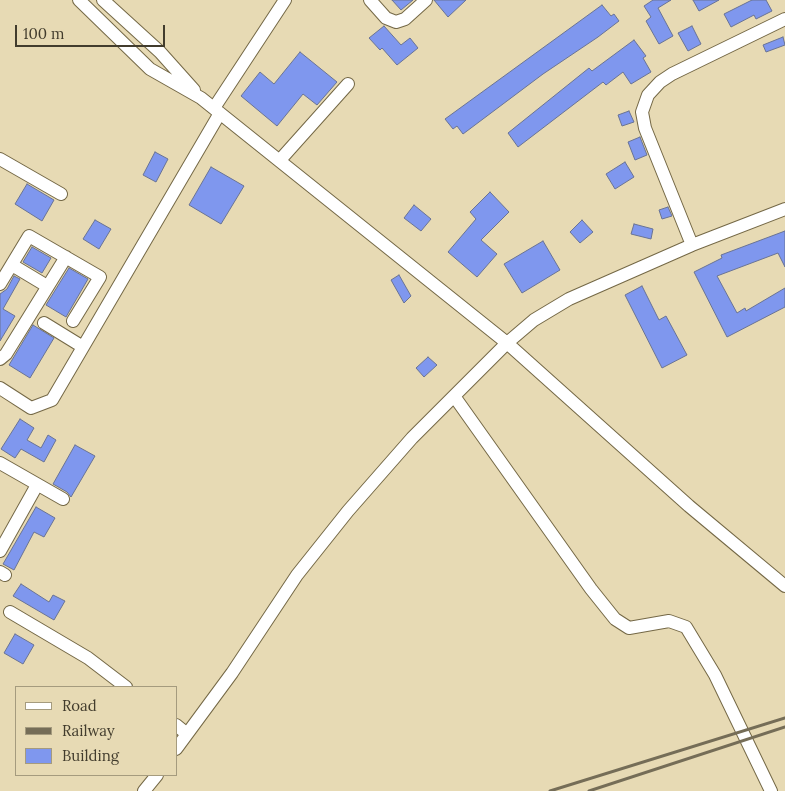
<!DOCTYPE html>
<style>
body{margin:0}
#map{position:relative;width:785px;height:791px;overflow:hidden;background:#e7dab4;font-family:Lora,serif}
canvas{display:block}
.legend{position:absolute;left:15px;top:686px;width:162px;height:90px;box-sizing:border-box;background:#e7dab4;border:1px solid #a59b7e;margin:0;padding:6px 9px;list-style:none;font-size:15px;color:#423c2d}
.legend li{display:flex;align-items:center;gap:10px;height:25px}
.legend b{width:25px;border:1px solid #a59b7e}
.scale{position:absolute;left:15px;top:25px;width:150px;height:22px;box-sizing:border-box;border:2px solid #423c2d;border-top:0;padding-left:6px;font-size:15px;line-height:18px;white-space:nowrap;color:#423c2d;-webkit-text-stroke:4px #e7dab4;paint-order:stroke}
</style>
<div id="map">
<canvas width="785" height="791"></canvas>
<ul class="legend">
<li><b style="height:6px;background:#fff"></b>Road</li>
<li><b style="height:6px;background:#756d57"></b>Railway</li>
<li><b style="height:14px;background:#7f97ee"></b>Building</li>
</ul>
<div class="scale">100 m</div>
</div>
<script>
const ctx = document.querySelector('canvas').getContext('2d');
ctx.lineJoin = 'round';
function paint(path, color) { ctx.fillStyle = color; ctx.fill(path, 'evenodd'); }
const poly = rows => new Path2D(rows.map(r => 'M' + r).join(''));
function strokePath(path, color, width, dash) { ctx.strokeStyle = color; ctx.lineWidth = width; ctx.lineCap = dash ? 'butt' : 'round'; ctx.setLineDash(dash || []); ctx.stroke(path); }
const building = poly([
 [392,0,413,0,401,10,392,0],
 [434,0,466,0,448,17,434,0],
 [653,0,671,0,658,8,673,36,659,44,646,21,651,17,644,6,653,0],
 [693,0,719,0,699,11,693,0],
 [752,0,766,0,772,11,756,19,754,15,731,27,724,14,752,0],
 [602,5,611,16,614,14,619,21,598,37,543,74,463,134,457,126,453,129,445,119,602,5],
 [384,26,401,45,410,38,418,48,397,65,382,48,380,50,369,38,384,26],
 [692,26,701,44,688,51,678,33,692,26],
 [783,37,785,45,766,52,763,45,783,37],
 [634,40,646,56,643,58,651,72,631,84,623,72,606,85,603,82,518,147,508,133,589,68,592,71,634,40],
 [300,52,337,82,317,105,303,94,277,126,241,96,260,72,274,84,300,52],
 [629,111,634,122,622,126,618,115,629,111],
 [640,137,647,155,635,160,628,142,640,137],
 [155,152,168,159,156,182,143,175,155,152],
 [625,162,634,177,615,189,606,174,625,162],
 [211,167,244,186,221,224,189,205,211,167],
 [27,184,54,200,42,221,15,204,27,184],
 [490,192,509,212,481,240,497,254,477,277,448,252,476,219,470,212,490,192],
 [414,205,431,219,421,231,404,218,414,205],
 [668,207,672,216,662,219,659,210,668,207],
 [95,220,111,229,99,249,83,239,95,220],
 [582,220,593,232,580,243,570,232,582,220],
 [634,224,653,229,651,239,631,234,634,224],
 [785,231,785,267,778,253,717,276,737,313,745,308,746,311,785,288,785,307,727,337,694,272,722,258,721,255,785,231],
 [543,241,560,270,522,293,504,264,543,241],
 [32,247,51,258,42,273,23,262,32,247],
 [69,268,88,279,66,317,46,305,69,268],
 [399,275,411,296,404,303,391,280,399,275],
 [14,276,20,279,3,309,15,316,0,341,0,294,7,289,14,276],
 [642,286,659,320,666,316,687,355,662,368,625,295,642,286],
 [33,325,54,338,30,378,9,365,33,325],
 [428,357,437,365,424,377,416,368,428,357],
 [20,419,34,428,27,440,41,448,48,435,56,440,44,462,21,449,15,458,1,449,20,419],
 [75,445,95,456,71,497,67,492,53,484,75,445],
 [36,507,55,518,44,537,34,532,14,570,3,564,36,507],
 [21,584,49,602,53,595,65,601,54,620,13,596,21,584],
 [15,634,34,645,23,664,4,653,15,634]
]);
paint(building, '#7f97ee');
strokePath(building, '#697394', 1);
const minor = poly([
 [79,0,150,69,201,98,507,343,689,506,785,586],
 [103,0,160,52,194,90],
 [370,0,386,18,396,22,405,19,426,0],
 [214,108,285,0],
 [0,159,61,194],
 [280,160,348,84],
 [692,245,645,128,642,112,648,95,660,82,672,74,785,19],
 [12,265,42,283],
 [0,284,29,236,100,277,73,321],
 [44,323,83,347],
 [0,359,6,354,66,257],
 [0,388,31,408,52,400,220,113],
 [454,396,591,589,615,619,629,628,669,621,686,627,715,675,771,791],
 [0,463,63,499],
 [0,551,37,485],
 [0,572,5,575],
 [10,612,88,658,126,687],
 [176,725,187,734],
 [176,749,232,673,297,575,348,511,412,438,507,343,534,320,569,299,692,245,785,209],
 [144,791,157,775]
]);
strokePath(minor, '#746846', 14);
strokePath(minor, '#fff', 12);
strokePath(poly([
 [550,791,785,718],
 [589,791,785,727]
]), '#756d57', 3);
</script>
